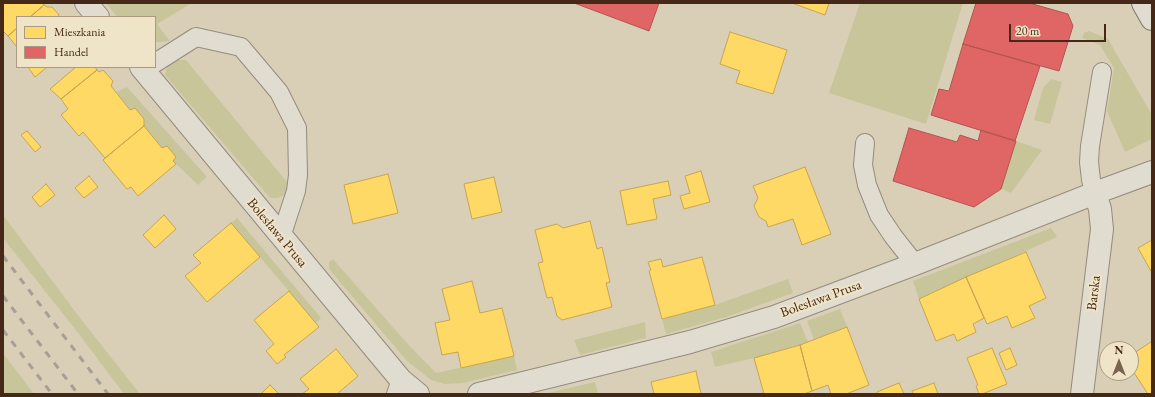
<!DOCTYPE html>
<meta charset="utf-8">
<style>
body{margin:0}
#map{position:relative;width:1155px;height:397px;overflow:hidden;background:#d9cfb7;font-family:"EB Garamond",serif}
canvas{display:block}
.frame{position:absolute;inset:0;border:4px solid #452817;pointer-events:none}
.legend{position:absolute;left:16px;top:16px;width:140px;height:52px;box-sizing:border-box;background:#efe4c7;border:1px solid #ab9981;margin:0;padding:5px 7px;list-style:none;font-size:12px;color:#452817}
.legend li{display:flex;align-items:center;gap:8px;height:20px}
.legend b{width:20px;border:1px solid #ab9981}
.north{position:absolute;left:1099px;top:341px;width:40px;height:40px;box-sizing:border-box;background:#efe4c7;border:1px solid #ab9981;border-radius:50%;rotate:0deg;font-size:11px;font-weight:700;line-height:16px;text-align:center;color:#452817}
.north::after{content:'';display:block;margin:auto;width:14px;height:18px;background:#79624f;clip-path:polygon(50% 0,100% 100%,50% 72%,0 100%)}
.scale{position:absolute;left:1009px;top:24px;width:97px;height:18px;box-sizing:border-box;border:2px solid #452817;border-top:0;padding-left:5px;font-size:12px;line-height:14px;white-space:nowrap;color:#452817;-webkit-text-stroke:3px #efe4c7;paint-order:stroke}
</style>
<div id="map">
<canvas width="1155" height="397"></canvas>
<div class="frame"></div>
<ul class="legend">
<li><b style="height:11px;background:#ffd966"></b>Mieszkania</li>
<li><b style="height:11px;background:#e06666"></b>Handel</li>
</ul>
<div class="north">N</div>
<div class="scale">20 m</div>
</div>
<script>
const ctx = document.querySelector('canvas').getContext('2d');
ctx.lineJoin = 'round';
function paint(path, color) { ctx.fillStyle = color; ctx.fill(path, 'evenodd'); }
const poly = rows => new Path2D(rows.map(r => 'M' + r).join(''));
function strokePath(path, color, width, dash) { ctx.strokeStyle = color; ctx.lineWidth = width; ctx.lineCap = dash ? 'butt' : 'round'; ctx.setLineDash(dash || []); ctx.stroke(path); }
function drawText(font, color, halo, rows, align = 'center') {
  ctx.font = font + ' "EB Garamond",serif'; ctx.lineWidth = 4; ctx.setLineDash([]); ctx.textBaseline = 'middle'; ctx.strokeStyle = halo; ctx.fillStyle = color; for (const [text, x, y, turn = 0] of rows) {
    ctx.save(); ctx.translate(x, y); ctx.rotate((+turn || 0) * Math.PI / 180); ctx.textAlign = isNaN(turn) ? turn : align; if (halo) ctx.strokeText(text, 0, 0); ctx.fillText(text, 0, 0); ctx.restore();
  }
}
paint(poly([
 [106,3,192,3,157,24,170,41,160,42,155,42,155,17,117,17],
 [860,3,963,3,926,124,829,93],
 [1089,31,1108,39,1152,115,1152,139,1125,152,1107,111,1114,68,1100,45,1082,38,1084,33],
 [177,60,186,60,287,182,287,189,284,195,278,198,270,198,165,75,167,67,172,62],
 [1051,79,1062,82,1050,124,1034,120,1043,88],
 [127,87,207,177,198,185,173,161,167,147,162,148,144,126,144,119,135,108,130,110,116,92],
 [1016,141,1042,150,1011,193,1001,189],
 [3,215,80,318,140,394,124,394,79,334,3,238],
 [237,218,321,318,316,323,231,223],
 [1051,228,1057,237,919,299,913,281],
 [333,259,405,341,436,373,514,356,517,370,463,383,445,384,431,380,407,361,329,269,329,262],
 [788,279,793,293,726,317,666,334,662,319,715,305],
 [840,309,847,327,814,340,807,321],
 [645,322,646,338,580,355,574,340],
 [800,323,808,342,754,358,715,367,711,352],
 [3,353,34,394,3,394],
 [595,382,598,394,544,394]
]), '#c8c59b');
const homes = poly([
 [3,3,43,3,44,5,30,17,17,17,17,28,8,36,3,31,3,3],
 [792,3,829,3,825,15,792,3],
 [44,5,47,7,52,7,59,15,58,17,30,17,44,5],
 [17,28,17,47,8,36,17,28],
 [730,32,787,50,773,94,736,83,740,71,720,64,730,32],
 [28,67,47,67,35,77,28,67],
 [76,67,95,67,97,70,61,99,50,89,76,67],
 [97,70,99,72,103,70,113,81,111,86,130,110,135,108,144,119,144,126,105,158,83,132,79,136,61,115,68,109,61,99,97,70],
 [144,126,162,148,167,146,176,157,173,161,176,164,138,196,131,187,127,189,103,160,144,126],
 [27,131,41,147,35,152,21,135,27,131],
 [805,167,831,234,802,245,793,219,768,227,766,221,759,217,754,206,758,198,753,186,805,167],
 [701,171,710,202,684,209,680,196,690,193,685,176,701,171],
 [388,174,398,213,353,224,344,185,388,174],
 [89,176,98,187,84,198,75,188,89,176],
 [494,177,502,212,472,219,464,184,494,177],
 [668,181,671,195,653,199,657,219,627,225,620,191,668,181],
 [46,184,55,195,40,207,32,197,46,184],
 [164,215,176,229,155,248,143,235,164,215],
 [590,221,597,249,602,247,610,282,606,283,612,307,562,320,557,316,552,297,547,298,538,263,543,262,535,230,557,224,563,228,590,221],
 [231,223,260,257,207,302,185,276,201,263,193,255,231,223],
 [1152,240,1152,273,1138,248,1152,240],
 [1026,252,1046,298,1029,306,1035,318,1012,328,1007,316,987,324,966,277,1026,252],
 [702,257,715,305,662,319,649,271,651,270,648,262,661,259,663,267,702,257],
 [966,277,984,318,973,324,976,332,957,341,954,334,936,341,919,299,966,277],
 [472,281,480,313,502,308,514,356,461,368,458,352,442,355,435,323,450,320,442,289,472,281],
 [289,291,319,327,284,355,286,357,277,364,266,351,274,344,254,320,289,291],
 [847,327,869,385,846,394,831,394,828,385,812,391,800,345,847,327],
 [1151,342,1152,344,1152,394,1148,394,1131,368,1131,355,1151,342],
 [800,345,812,391,804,394,764,394,754,358,800,345],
 [992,348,1007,384,982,394,979,394,976,386,978,385,967,358,992,348],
 [1010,348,1017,365,1006,370,999,353,1010,348],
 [336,349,358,376,337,394,302,394,309,389,300,379,336,349],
 [696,371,701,394,654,394,651,382,696,371],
 [899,383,904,394,877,394,877,392,899,383],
 [934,383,938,394,913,394,912,391,934,383],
 [270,385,279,394,261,394,270,385]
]);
paint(homes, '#ffd966');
strokePath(homes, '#c7a44e', 1);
const shops = poly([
 [574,3,659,3,649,31,574,3],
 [976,3,1029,3,1068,14,1073,26,1059,71,963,44,976,3],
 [963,44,1040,66,1015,141,931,115,939,89,949,91,963,44],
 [909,128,957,142,960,135,978,141,981,130,1016,141,1001,189,974,207,893,181,909,128]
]);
paint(shops, '#e06666');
strokePath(shops, '#b2534e', 1);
const service = poly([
 [155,63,196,37,241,47,279,92,297,128,298,175,296,191,281,237],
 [865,143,863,165,867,185,879,215,893,236,915,264],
 [1095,193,1091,180,1089,162,1090,146,1102,72],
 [396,394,401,380]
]);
const minor = poly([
 [86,3,98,17],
 [141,67,401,380,418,394],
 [479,394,690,342,774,317,915,264,1095,193,1152,172],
 [1082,394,1102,229,1100,209,1095,193]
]);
const secondary = poly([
 [1143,3,1152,19]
]);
strokePath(service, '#958b7c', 20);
strokePath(minor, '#958b7c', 24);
strokePath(secondary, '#7f7567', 24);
strokePath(service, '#e1dcd0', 18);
strokePath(minor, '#e1dcd0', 22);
strokePath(secondary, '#e1dcd0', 22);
strokePath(poly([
 [3,256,108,394],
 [3,296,78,394],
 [3,330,52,394]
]), '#a69f95', 3, [7, 7]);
drawText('14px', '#452817', '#efe4c7', [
 ["Bolesława Prusa",277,233,50],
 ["Barska",1094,293,-83],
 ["Bolesława Prusa",821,299,-20]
]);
</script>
